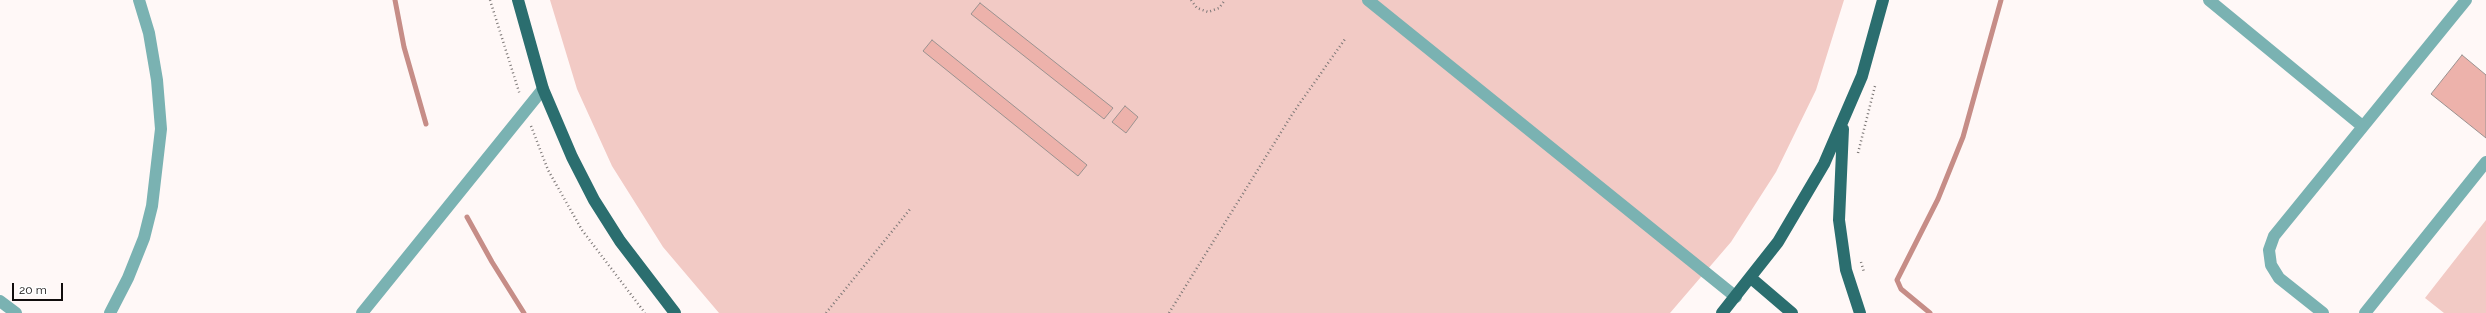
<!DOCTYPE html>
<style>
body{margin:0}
#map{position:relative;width:2486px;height:313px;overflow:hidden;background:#fff8f7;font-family:Raleway,sans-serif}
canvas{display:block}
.scale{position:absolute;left:12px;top:283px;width:51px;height:18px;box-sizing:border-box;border:2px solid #110d0d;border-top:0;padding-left:5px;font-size:12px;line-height:14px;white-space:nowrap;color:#110d0d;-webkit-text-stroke:3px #fff;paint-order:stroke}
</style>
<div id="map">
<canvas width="2486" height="313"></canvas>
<div class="scale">20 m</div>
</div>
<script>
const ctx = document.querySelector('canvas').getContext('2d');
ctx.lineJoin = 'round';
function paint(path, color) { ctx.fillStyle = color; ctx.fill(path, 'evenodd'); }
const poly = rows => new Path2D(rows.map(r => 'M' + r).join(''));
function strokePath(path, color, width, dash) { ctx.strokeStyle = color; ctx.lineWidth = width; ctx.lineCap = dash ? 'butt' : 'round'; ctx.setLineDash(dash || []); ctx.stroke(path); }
paint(poly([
 [550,0,1844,0,1816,90,1776,172,1731,242,1670,313,719,313,663,247,612,166,577,89],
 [2486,220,2486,313,2444,313,2425,298]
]), '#f2cac5');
strokePath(poly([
 [395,0,404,47,426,124],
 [467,217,492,262,524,313],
 [1930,313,1901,289,1897,280,1938,199,1963,137,2001,0]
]), '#c68d87', 5);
const building = poly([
 [980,3,1113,108,1104,119,971,14,980,3],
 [932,40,1087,165,1078,176,923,51,932,40],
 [2462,55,2486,75,2486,138,2431,94,2462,55],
 [1125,106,1138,117,1126,133,1112,122,1125,106]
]);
paint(building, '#edb2ab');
strokePath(building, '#9b9290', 1);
strokePath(poly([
 [490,0,520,95],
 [1191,0,1197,8,1208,12,1219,8,1225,0],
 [531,126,548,170,582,230,645,313],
 [1858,153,1875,86],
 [1861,262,1864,272],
 [826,313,911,208],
 [1169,313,1293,113,1345,39]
]), '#7c7776', 2.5, [1, 3]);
strokePath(poly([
 [1368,0,1736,297],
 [2209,0,2361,125],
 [0,301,16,313],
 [110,313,128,278,144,238,152,206,161,129,157,80,149,33,139,0],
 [362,313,543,89],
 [2323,313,2279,278,2271,265,2269,250,2274,236,2466,0],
 [2365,313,2486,162]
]), '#7ab2b2', 12);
strokePath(poly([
 [518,0,543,89,572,157,594,200,620,241,675,313],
 [1843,129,1839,220,1846,270,1860,313],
 [1751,278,1792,313],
 [1722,313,1778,242,1824,164,1862,76,1883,0]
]), '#2b6e6f', 12);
</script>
